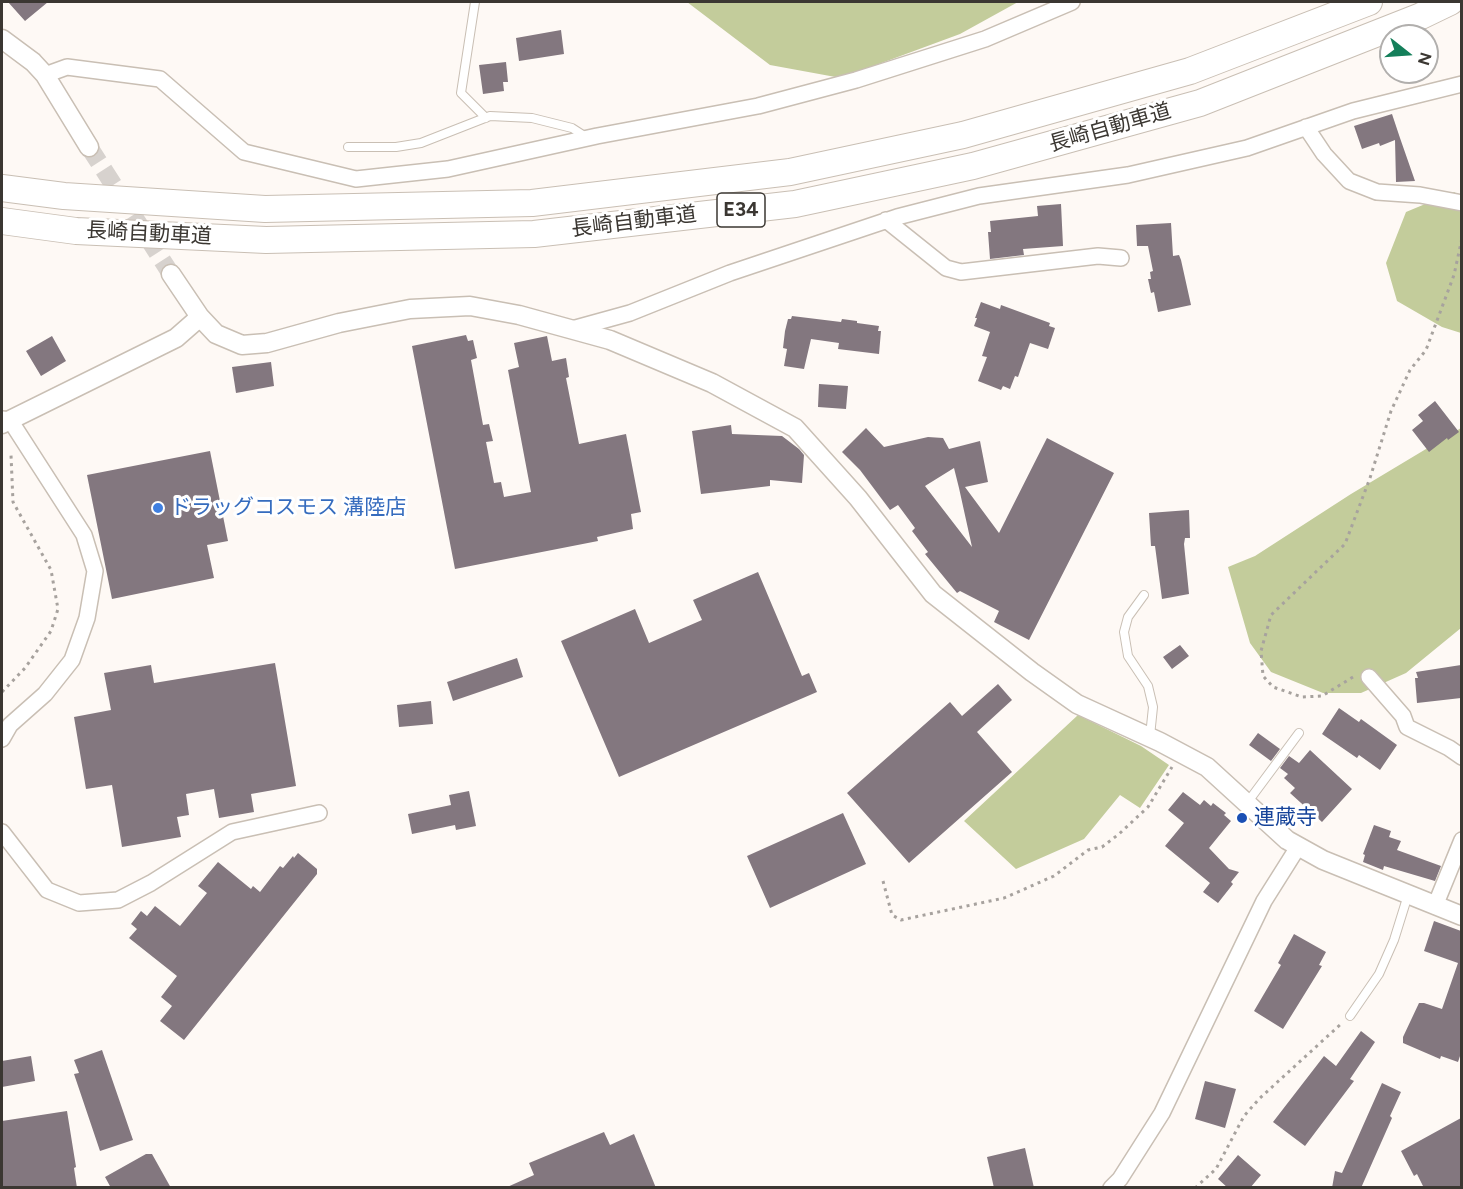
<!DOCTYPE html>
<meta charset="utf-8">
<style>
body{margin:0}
#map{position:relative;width:1463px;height:1189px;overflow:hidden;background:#fef9f5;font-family:Figtree,sans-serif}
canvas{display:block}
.frame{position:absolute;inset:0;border:3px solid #3b3732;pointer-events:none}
.north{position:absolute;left:1379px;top:24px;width:60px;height:60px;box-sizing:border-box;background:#fff;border:2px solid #b1afad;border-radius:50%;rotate:107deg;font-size:16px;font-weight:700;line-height:24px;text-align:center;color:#3b3732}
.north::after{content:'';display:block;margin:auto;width:21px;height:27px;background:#147f5a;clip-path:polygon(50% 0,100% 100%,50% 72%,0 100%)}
</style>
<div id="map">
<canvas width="1463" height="1189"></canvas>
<div class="frame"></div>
<div class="north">N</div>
</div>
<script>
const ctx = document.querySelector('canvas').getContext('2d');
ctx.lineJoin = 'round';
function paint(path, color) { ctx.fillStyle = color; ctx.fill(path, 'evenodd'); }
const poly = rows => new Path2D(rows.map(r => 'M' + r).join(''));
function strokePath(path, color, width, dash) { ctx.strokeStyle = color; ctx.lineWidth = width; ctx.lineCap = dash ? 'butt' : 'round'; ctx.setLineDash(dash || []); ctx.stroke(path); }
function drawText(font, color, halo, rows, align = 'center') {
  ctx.font = font + ' Figtree,"Noto Sans JP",sans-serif'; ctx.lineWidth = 6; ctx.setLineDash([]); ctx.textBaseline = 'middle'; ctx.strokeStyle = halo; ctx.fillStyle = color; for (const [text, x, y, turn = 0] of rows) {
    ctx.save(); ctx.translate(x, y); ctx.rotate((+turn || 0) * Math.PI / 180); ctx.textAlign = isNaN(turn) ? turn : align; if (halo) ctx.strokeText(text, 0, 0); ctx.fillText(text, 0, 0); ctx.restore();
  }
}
paint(poly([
 [687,2,1018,2,960,34,841,78,770,65],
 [1454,192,1461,196,1461,333,1442,327,1397,301,1386,263,1406,212],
 [1461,428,1461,628,1406,673,1361,693,1323,693,1271,672,1250,643,1228,567,1255,556,1351,494],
 [1078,715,1141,746,1169,765,1140,808,1120,795,1084,839,1016,869,964,821]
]), '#c3cc9b');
paint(poly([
 [8,2,48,2,25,21],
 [561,30,564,54,519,61,516,38],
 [506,62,508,82,503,82,504,91,483,94,479,65],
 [1392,114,1400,138,1415,181,1396,182,1395,140,1380,146,1379,143,1362,149,1354,126],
 [1061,204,1063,246,1023,249,1024,255,990,259,988,232,991,232,990,221,1038,216,1037,206],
 [1171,223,1173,256,1179,255,1181,260,1191,305,1158,312,1154,292,1151,293,1148,279,1151,279,1150,272,1153,271,1148,246,1137,246,1136,225],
 [981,302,1000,309,1001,305,1050,323,1049,326,1055,328,1048,349,1030,343,1018,377,1015,376,1010,389,1003,386,1001,390,978,381,987,357,982,356,990,332,974,326,977,318,975,318],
 [792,316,841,322,842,319,857,321,857,323,879,326,878,331,881,331,879,354,838,349,839,343,811,339,804,369,784,366,787,349,783,348,785,331,788,319,791,319],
 [466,335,468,341,473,340,477,358,471,360,483,425,489,424,493,441,486,442,494,483,501,482,504,497,531,492,508,370,519,367,514,343,547,336,552,361,566,358,569,377,566,378,579,444,626,434,641,512,631,514,633,529,597,537,598,541,455,569,412,346],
 [52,336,66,361,41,376,26,351],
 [271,362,274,386,236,393,232,367],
 [819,384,848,386,846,409,818,407],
 [1435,401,1459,432,1448,440,1447,438,1429,452,1412,430,1423,421,1418,415],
 [731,425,732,434,782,436,799,449,804,455,802,483,770,480,770,486,701,494,692,431],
 [866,428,884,447,928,437,943,438,949,449,980,441,988,482,965,487,999,533,1047,438,1114,473,1029,640,994,622,999,611,960,591,957,593,925,554,928,552,912,531,915,528,898,505,890,510,860,470,842,452],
 [954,468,959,488,972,547,925,486],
 [210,451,228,541,207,545,214,578,112,599,87,475],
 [1189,510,1190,538,1185,538,1184,544,1189,594,1162,599,1155,546,1151,546,1149,513],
 [758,572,802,676,809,673,817,692,619,777,561,641,635,609,649,643,702,620,693,600],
 [1180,645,1189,656,1172,669,1163,657],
 [517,658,523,677,453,701,447,682],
 [275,663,296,786,251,794,254,812,219,818,214,789,186,794,189,815,177,817,181,837,122,847,112,785,86,789,74,717,111,710,104,673,151,665,154,683],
 [1461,665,1461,698,1417,703,1415,678,1418,678,1416,672],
 [998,684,1012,700,977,732,1012,772,909,863,847,793,950,702,962,716],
 [431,701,433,724,399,727,397,705],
 [1339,708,1359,722,1361,719,1397,745,1380,770,1359,755,1357,758,1322,734],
 [1258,733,1280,749,1271,761,1249,745],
 [1310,750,1352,789,1322,822,1290,793,1295,788,1284,778,1288,774,1280,768,1289,756,1299,763],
 [469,791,476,826,456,830,455,825,412,834,408,814,451,805,449,795],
 [1183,792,1200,805,1204,800,1211,806,1213,803,1226,813,1224,815,1231,821,1209,848,1229,869,1239,872,1231,882,1233,884,1218,903,1203,892,1210,883,1165,846,1184,823,1168,810],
 [843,813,866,864,770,908,747,856],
 [1374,825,1391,831,1389,837,1401,841,1397,850,1441,866,1435,881,1384,866,1383,870,1363,862,1365,855,1363,854],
 [298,853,317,869,317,874,184,1040,160,1021,172,1006,161,997,177,976,129,938,137,929,131,924,141,911,147,916,155,906,180,926,207,893,198,886,218,862,251,889,253,886,260,892,280,866,283,868,293,856,294,858],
 [1434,921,1461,931,1461,1053,1458,1062,1441,1056,1440,1059,1403,1043,1403,1037,1419,1003,1424,1003,1442,1009,1458,963,1424,951],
 [1294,934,1326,952,1319,965,1322,966,1283,1029,1254,1011,1281,965,1278,963],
 [1361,1031,1375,1042,1350,1079,1354,1081,1305,1146,1273,1122,1324,1056,1336,1066],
 [102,1050,133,1140,100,1151,74,1074,79,1073,74,1060],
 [31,1056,35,1081,2,1087,2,1061],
 [1205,1081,1236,1089,1225,1128,1195,1119],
 [1382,1083,1401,1092,1390,1116,1392,1118,1361,1188,1332,1188,1335,1171,1342,1173],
 [67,1111,76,1167,74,1168,77,1188,2,1188,2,1121],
 [1461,1118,1461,1188,1424,1188,1417,1174,1414,1176,1401,1151],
 [604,1132,610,1145,634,1134,656,1188,505,1188,534,1175,529,1163],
 [1025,1148,1034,1188,994,1188,987,1157],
 [146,1154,152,1154,171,1188,111,1188,105,1177],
 [1238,1155,1261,1175,1250,1188,1228,1188,1218,1179]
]), '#83777f');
strokePath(poly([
 [89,147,171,274]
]), '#d7d2ce', 18, [18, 9]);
const service = poly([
 [475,2,461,93,486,118],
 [348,147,396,147,421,143,490,116,532,118,572,128,586,137],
 [1144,595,1128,617,1124,632,1128,656,1148,686,1153,707,1150,736],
 [1247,803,1299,733],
 [1350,1016,1379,974,1394,940,1408,895]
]);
const minor = poly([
 [45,75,67,67,160,79,244,152,356,179,448,169,597,136,758,106,856,80,985,39,1072,2],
 [1306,127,1324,154,1349,181,1377,192,1420,195,1462,203],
 [886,220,946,268,961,272,1098,256,1121,258],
 [572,329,630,313,730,273,897,217,979,196,1128,175,1247,148,1353,111,1462,84],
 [2,419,10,420,84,535,95,571,87,618,72,660,45,694,10,725,2,739],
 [1369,677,1403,716,1407,727,1449,748,1462,757],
 [2,832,47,890,79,903,118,900,151,883,232,832,319,813],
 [1435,906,1462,840],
 [1111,1188,1120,1179,1162,1113,1264,901,1298,847]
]);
const tertiary = poly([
 [2,39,33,62,45,75,89,147],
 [171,274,200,317,216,334,242,345,267,343,339,323,410,309,470,306,519,315,610,340,712,383,795,428,858,498,933,594,1032,672,1077,704,1160,742,1207,767,1287,840,1323,860,1462,916],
 [2,424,176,338,200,317]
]);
const motorway = poly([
 [2,188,64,196,265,209,532,203,790,172,963,135,1190,71,1369,2],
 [2,221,76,231,266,240,534,234,795,204,973,166,1200,103,1421,16,1450,2]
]);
strokePath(service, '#c9bfb4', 10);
strokePath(minor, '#c9bfb4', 18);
strokePath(tertiary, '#c9bfb4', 21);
strokePath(motorway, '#c9bfb4', 28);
strokePath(poly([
 [1353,677,1322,696,1302,697,1273,687,1263,676,1261,651,1271,615,1345,544,1370,478,1391,411,1410,370,1426,350,1454,275,1462,238],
 [2,692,25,668,51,631,58,609,51,570,13,502,11,455],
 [883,881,892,915,901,920,1004,898,1054,876,1088,850,1102,847,1119,834,1148,807,1172,767],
 [1195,1188,1216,1169,1244,1116,1260,1098,1342,1023]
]), '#a7a29e', 3, [3, 4.5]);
strokePath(service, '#fff', 8);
strokePath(minor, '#fff', 15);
strokePath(tertiary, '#fff', 18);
strokePath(motorway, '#fff', 26);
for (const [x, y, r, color] of [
 [158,508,6,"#3f7fe0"],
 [1242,818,6,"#1a4fb4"]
]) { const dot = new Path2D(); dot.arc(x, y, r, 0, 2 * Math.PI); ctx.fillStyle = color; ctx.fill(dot); strokePath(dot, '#fff', 2); }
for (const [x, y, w] of [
 [741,210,48]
]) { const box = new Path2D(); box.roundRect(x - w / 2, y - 17, w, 34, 4.5); ctx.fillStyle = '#fff'; ctx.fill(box); strokePath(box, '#3b3732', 1.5); }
drawText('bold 20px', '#3b3732', null, [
 ["E34",741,210]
]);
drawText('21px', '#3b3732', '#fff', [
 ["長崎自動車道",1110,128,-16],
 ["長崎自動車道",634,222,-7],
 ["長崎自動車道",149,234,3]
]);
drawText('21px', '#366cbe', '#fff', [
 ["ドラッグコスモス 溝陸店",170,508]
], 'left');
drawText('21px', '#164399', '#fff', [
 ["連蔵寺",1254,818]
], 'left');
</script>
